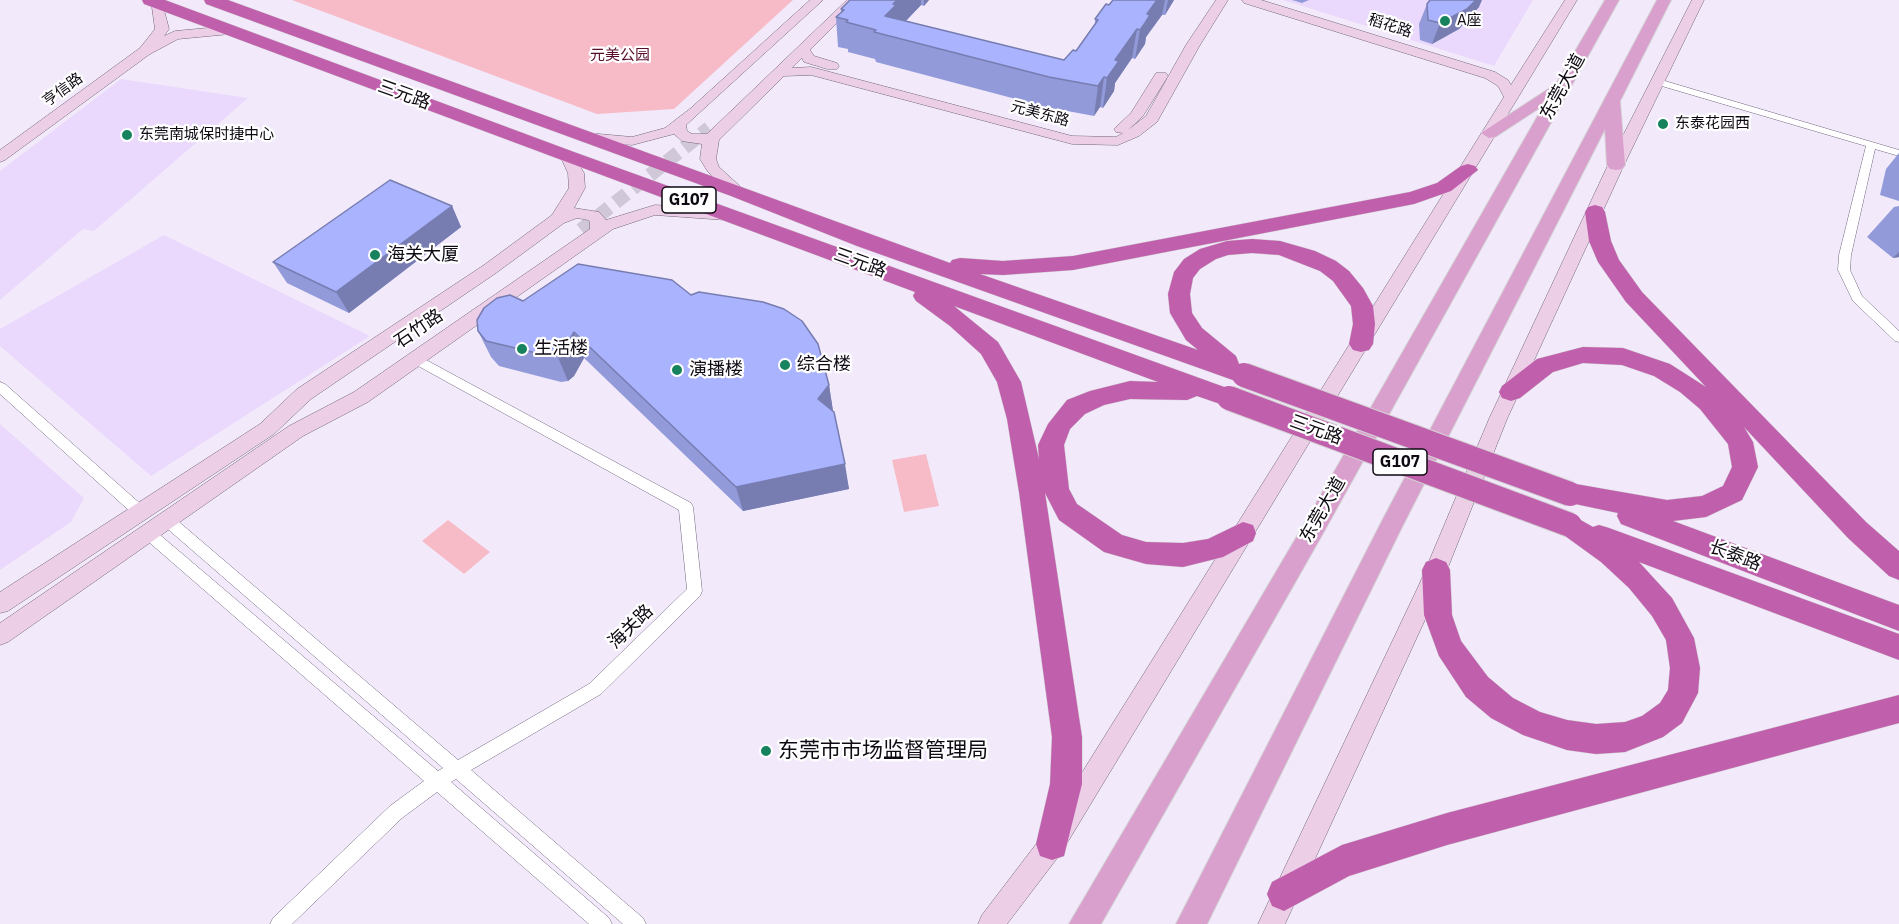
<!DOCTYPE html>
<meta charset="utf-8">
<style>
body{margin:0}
canvas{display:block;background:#f2eafb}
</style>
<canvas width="1899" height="924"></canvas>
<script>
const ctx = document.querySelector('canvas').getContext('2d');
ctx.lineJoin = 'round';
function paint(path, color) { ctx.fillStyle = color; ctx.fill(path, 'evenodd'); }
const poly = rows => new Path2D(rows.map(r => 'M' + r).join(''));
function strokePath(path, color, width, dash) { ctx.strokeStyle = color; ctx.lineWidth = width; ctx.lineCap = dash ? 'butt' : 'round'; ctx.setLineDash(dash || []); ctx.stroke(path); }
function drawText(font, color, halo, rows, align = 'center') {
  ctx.font = font + ' "IBM Plex Sans","Noto Sans SC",sans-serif'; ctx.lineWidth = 4.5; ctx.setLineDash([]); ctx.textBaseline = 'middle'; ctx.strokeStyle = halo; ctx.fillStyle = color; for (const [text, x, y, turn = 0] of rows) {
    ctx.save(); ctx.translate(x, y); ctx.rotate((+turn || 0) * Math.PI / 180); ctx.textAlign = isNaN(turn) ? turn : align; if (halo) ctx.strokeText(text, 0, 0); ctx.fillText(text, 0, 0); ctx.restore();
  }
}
paint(poly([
 [1283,0,1533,0,1494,66],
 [121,79,248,98,94,231,83,229,0,300,0,171],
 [164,235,370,336,151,476,0,346,0,329],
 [0,424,84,498,71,522,0,570]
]), '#ead9fc');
paint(poly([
 [292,0,793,0,674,109,597,114],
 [926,454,939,506,904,512,892,460],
 [448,520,490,552,464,574,422,541]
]), '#f7bbc8');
strokePath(poly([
 [581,230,709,128]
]), '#d0c8d8', 14, [14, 8]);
const street = poly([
 [1658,79,1899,150,1899,156,1875,149,1851,255,1850,270,1862,296,1899,331,1899,342,1895,341,1853,301,1838,270,1839,255,1866,146,1655,84,1653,82,1658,79],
 [415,354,691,503,693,507,702,591,700,596,601,694,471,770,643,918,646,924,623,924,456,779,451,782,609,918,612,924,589,924,437,792,402,818,292,924,270,924,273,918,390,806,424,781,143,537,141,533,143,529,148,527,153,529,438,771,443,768,162,524,160,520,162,516,167,514,172,516,458,760,589,684,687,589,679,510,411,362,409,359,415,354],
 [0,382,5,384,144,507,146,511,144,515,134,515,0,394,0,382]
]);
const secondary = poly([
 [151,0,162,2,169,29,164,36,175,31,230,26,237,30,230,34,178,39,150,54,5,160,0,162,0,150,140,48,155,29,151,0],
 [810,0,823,0,686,125,687,131,692,134,707,134,847,0,860,0,810,50,814,56,837,63,839,66,837,69,827,69,804,62,802,58,792,68,811,67,1072,136,1116,137,1123,133,1116,132,1114,129,1131,113,1156,73,1166,73,1168,76,1143,116,1128,130,1146,116,1186,45,1216,0,1228,0,1200,45,1157,122,1139,136,1118,145,1072,144,811,75,784,76,719,140,716,159,719,167,743,189,746,192,743,195,733,195,708,172,700,159,702,144,682,141,674,134,632,145,588,141,581,137,588,133,632,137,665,128,691,108,810,0],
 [1242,0,1261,0,1495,72,1508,80,1511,85,1565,0,1577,0,1061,853,1007,924,978,924,982,915,1043,835,1504,97,1498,86,1485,78,1244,3,1242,0],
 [1692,0,1704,0,1624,165,1507,419,1441,585,1285,924,1258,924,1419,585,1489,419,1608,165,1692,0],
 [567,151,572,153,584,173,585,188,574,208,599,212,606,220,655,205,726,210,734,215,726,220,655,215,613,229,368,402,303,436,8,642,0,645,0,623,289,426,354,392,590,229,590,222,588,220,577,218,564,223,496,273,311,399,274,434,8,611,0,613,0,592,260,424,297,389,484,265,552,215,569,188,568,173,560,156,567,151]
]);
const primary = poly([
 [1605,0,1619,0,1322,535,1101,924,1069,924,1306,521,1544,105,1495,137,1489,138,1481,133,1556,84,1605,0],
 [1657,0,1671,0,1620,101,1625,165,1622,169,1616,170,1610,169,1607,165,1605,129,1401,529,1207,924,1176,924,1383,519,1657,0]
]);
const highway = poly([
 [142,0,165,0,574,152,1238,392,1241,398,1238,404,1229,407,1197,396,1187,400,1130,399,1104,405,1085,414,1070,429,1064,445,1069,489,1077,504,1122,535,1146,542,1183,543,1208,539,1243,522,1253,525,1256,533,1253,541,1223,557,1183,567,1146,564,1104,552,1059,520,1045,493,1082,737,1082,784,1064,856,1052,860,1040,856,1036,844,1050,784,1052,737,1019,492,1007,419,997,382,981,354,950,326,916,301,913,296,915,292,144,4,142,0],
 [954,306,1158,382,1130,381,1090,391,1067,400,1048,424,1038,445,1039,459,1021,382,998,342,954,306],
 [204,0,228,0,950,263,952,260,960,258,1003,261,1073,256,1410,192,1437,183,1461,166,1468,164,1475,166,1478,170,1451,191,1414,204,1073,270,1003,275,980,274,1198,350,1186,340,1170,313,1168,294,1174,272,1184,259,1200,249,1227,241,1252,239,1280,241,1315,251,1336,261,1349,271,1363,288,1373,306,1375,324,1373,344,1369,350,1361,352,1353,350,1349,344,1353,324,1351,306,1333,281,1320,271,1279,255,1252,253,1228,255,1216,259,1200,269,1193,278,1190,294,1192,313,1202,328,1236,356,1239,364,1252,369,1256,375,1252,381,1244,384,857,246,731,196,206,4,204,0],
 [1595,205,1602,207,1605,212,1611,241,1619,260,1642,292,1866,522,1899,551,1899,580,1889,576,1848,538,1744,427,1753,442,1758,467,1742,500,1706,517,1673,521,1899,605,1899,631,1621,524,1617,516,1618,513,1561,501,1557,494,1561,487,1570,483,1667,500,1702,496,1723,486,1732,467,1728,444,1700,409,1680,392,1654,376,1622,365,1583,363,1553,372,1520,398,1511,401,1502,398,1499,392,1502,386,1537,359,1583,347,1623,348,1670,364,1706,387,1626,302,1598,262,1589,241,1585,212,1588,207,1595,205],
 [1570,514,1593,527,1599,525,1609,528,1899,634,1899,660,1639,562,1672,598,1694,638,1700,668,1698,693,1682,723,1663,737,1625,752,1596,754,1567,750,1523,735,1491,718,1466,697,1439,656,1424,615,1422,570,1426,562,1436,558,1446,562,1450,570,1452,615,1461,641,1488,677,1513,698,1540,712,1567,720,1596,724,1625,722,1642,716,1660,703,1668,690,1670,668,1666,640,1652,616,1629,588,1601,562,1561,533,1557,525,1561,517,1570,514],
 [1899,695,1899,723,1447,845,1349,876,1284,911,1272,906,1267,894,1272,882,1342,845,1447,813,1899,695]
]);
strokePath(street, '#72677f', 1);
strokePath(secondary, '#72677f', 1);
strokePath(primary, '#d4d3d4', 2);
strokePath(highway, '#d4d3d4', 1);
paint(street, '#fff');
paint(secondary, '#eccfe6');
paint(primary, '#d9a0ce');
paint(highway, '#c060ad');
const highwayBridge = poly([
 [1244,375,1570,494],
 [1229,398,1570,525]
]);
strokePath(highwayBridge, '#d4d3d4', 26, []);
strokePath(highwayBridge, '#c060ad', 24);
paint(poly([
 [850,0,929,0,924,6,921,5,906,21,1064,60,1076,51,1095,25,1095,19,1109,5,1113,0,1174,0,1165,15,1162,15,1146,37,1145,44,1135,59,1132,58,1115,83,1114,91,1103,108,1100,107,1094,116,1046,107,876,62,875,59,848,52,848,49,838,47,836,17,841,12,841,9],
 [1292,0,1309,0,1302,3],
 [1427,4,1479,7,1459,29,1432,44,1420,40,1419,24],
 [1899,153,1899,201,1880,195,1886,169],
 [452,206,461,227,349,313,287,283,273,262],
 [1899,206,1899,257,1893,258,1867,237,1894,207],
 [691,295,829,385,833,411,849,489,743,511,584,358,574,376,568,381,561,382,499,366,491,357,478,331,523,301]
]), '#929ada');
paint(poly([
 [897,0,921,0,921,5,897,30,885,16],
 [924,0,929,0,924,6],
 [1157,0,1165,0,1162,15,1146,37,1145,44,1135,59,1140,30,1147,14],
 [1168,0,1174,0,1165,15],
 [1476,0,1482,0,1479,7,1459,29,1432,44,1440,23],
 [1137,29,1132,58,1115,83,1114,91,1103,108,1107,78,1115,60],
 [1104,77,1100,107,1094,116,1098,86],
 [452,206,461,227,349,313,336,292],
 [1899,252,1899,257,1893,258],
 [574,332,584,358,574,376,568,381,557,355],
 [829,385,833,411,818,399],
 [845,464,849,489,743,511,736,487]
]), '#777db1');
const building = poly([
 [850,0,897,0,893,4,896,5,885,16,1064,60,1073,50,1076,51,1098,20,1095,19,1106,4,1109,5,1113,0,1157,0,1147,14,1150,15,1145,23,1140,30,1137,29,1115,60,1119,61,1107,78,1104,77,1098,86,1049,77,874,32,876,30,846,22,848,20,836,17,844,10,841,9,850,0],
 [1430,0,1476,0,1467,9,1440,23,1428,20,1427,4,1430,0],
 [390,180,452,206,336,292,273,262,390,180],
 [578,264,672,280,691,295,699,292,763,302,784,309,802,321,818,344,829,385,818,399,834,412,845,464,736,487,574,332,563,351,557,355,549,356,486,341,478,331,477,320,484,308,497,298,510,295,523,301,578,264]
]);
paint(building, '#aab3fd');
strokePath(building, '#777db1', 1.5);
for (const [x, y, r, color] of [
 [1445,21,6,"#16825e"],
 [1663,124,6,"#16825e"],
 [127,135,6,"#16825e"],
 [375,255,6,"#16825e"],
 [522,349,6,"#16825e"],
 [785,365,6,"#16825e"],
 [677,370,6,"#16825e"],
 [766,751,6,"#16825e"]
]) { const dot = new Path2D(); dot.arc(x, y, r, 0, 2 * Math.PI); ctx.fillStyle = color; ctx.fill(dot); strokePath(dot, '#fff', 2); }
drawText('15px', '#0e0912', '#fff', [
 ["A座",1457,21],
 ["东泰花园西",1675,124],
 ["东莞南城保时捷中心",139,135]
], 'left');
drawText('15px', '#0e0912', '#fff', [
 ["稻花路",1390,26,18],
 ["亨信路",63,90,-36],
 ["元美东路",1040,114,15]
]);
drawText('15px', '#580d2a', '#fff', [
 ["元美公园",620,56]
]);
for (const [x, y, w] of [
 [689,200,54],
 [1400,462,54]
]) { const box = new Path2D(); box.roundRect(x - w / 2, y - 13, w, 26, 4.5); ctx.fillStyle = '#fff'; ctx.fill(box); strokePath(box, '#0e0912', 1.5); }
drawText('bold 16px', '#0e0912', null, [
 ["G107",689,200],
 ["G107",1400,462]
]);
drawText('18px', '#0e0912', '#fff', [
 ["东莞大道",1563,87,-61],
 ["三元路",404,95,20],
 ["三元路",860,263,20],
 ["石竹路",419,329,-34],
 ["三元路",1316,430,20],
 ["东莞大道",1323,510,-60],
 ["长泰路",1735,556,21],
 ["海关路",631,627,-44]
]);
drawText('18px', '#0e0912', '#fff', [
 ["海关大厦",387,255],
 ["生活楼",534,349],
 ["综合楼",797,365],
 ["演播楼",689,370]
], 'left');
drawText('21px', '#0e0912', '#fff', [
 ["东莞市市场监督管理局",778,751]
], 'left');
</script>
